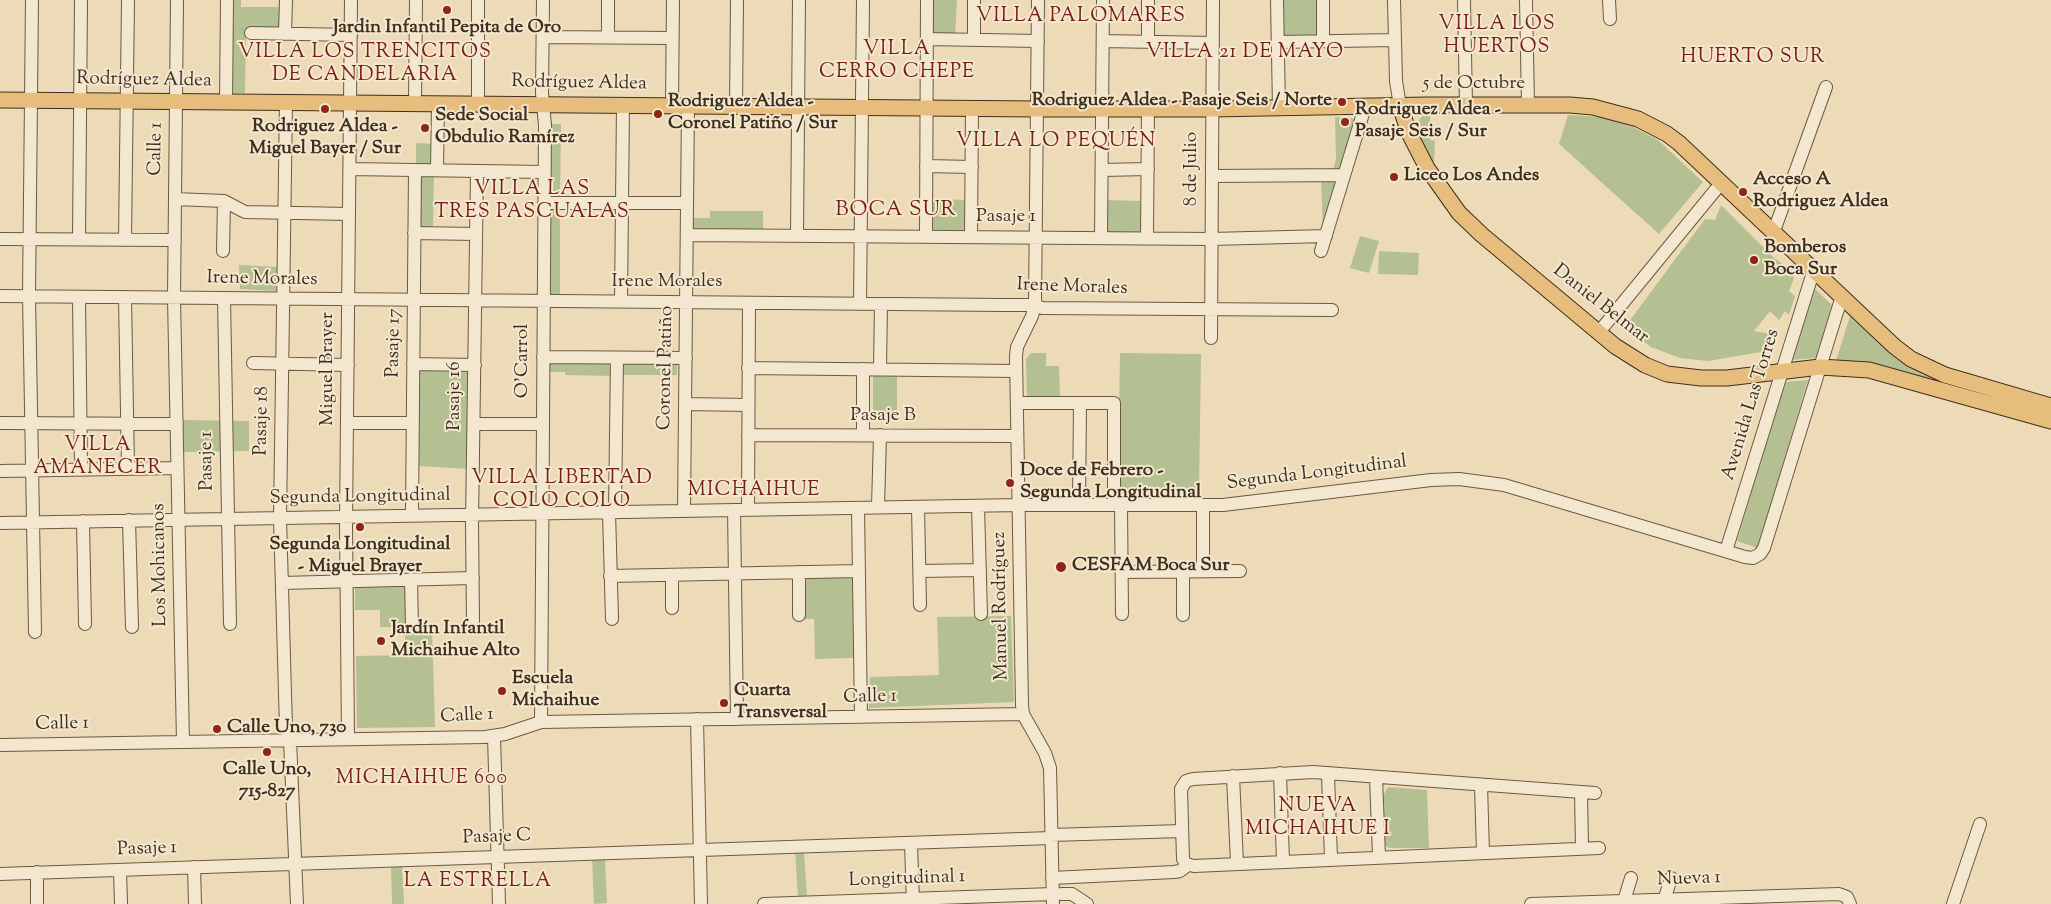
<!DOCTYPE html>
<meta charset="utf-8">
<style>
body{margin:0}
canvas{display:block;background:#eddab7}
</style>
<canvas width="2051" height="904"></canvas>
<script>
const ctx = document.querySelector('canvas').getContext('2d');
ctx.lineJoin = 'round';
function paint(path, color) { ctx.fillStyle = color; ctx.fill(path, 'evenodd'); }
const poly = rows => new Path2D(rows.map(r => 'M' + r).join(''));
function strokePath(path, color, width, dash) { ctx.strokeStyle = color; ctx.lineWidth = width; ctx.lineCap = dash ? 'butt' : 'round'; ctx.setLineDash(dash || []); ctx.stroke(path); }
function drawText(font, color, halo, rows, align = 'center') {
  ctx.font = font + ' "Sorts Mill Goudy",serif'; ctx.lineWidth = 4; ctx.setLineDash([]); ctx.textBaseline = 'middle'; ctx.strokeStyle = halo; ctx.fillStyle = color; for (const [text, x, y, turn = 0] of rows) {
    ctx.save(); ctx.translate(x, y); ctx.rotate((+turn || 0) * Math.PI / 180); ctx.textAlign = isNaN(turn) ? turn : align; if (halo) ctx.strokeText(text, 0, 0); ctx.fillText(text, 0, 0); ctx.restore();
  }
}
paint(poly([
 [230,0,241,0,241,7,280,7,281,28,246,28,245,93,230,93],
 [934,0,957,0,955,36,932,35],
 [1281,0,1318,0,1317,37,1282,37],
 [1430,114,1430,140,1435,141,1434,165,1415,130,1416,124,1423,115],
 [1568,115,1602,117,1633,127,1658,140,1703,182,1659,234,1559,144],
 [1335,117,1358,119,1341,170,1333,170,1336,159],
 [550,124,561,124,560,200,549,200],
 [416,143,434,144,434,163,416,167],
 [420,174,434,174,433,230,419,230],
 [1321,179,1338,180,1323,229],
 [932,199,967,200,968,230,932,230],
 [1105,200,1141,201,1143,232,1140,235,1106,236],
 [549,205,560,205,560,296,549,296],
 [1721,205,1774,258,1792,270,1794,278,1789,291,1795,296,1789,315,1785,311,1779,320,1770,311,1754,331,1778,335,1775,344,1767,351,1708,361,1680,358,1651,347,1625,327,1705,219,1715,220],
 [710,211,763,211,763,232,693,231,693,218,710,218],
 [1360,236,1379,241,1369,273,1350,268],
 [1379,251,1419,253,1418,275,1378,274],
 [239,265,278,267,276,291,240,289],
 [1813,287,1832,305,1816,358,1790,360],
 [1851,313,1883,342,2051,411,1836,361],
 [1031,353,1046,353,1046,366,1059,366,1060,400,1027,400,1026,359],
 [1120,353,1201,354,1199,493,1118,492],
 [548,360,613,361,613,376,565,375,565,372,548,372],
 [621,361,677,362,677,375,621,375],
 [419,370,468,371,468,469,418,466],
 [873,375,897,376,897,419,873,419],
 [1808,380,1758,548,1737,541,1784,382],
 [183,420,249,421,249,451,184,452],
 [802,578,853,578,854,658,815,659,814,619,803,619],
 [355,584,409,586,409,627,432,627,435,727,357,728,356,656,405,655,405,627,380,627,380,610,355,610],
 [1011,616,1014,702,869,708,870,677,939,675,937,617],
 [1388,787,1427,790,1429,848,1389,848,1384,845,1383,796],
 [795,850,804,851,807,897,798,897],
 [605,858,607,903,594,904,592,859],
 [391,865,402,865,404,904,392,904]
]), '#b4c092');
const minor = poly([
 [32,0,29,296,35,632],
 [177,0,174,298,183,742],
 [1038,0,1035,305,1032,316,1017,347,1016,356,1022,705,1023,714,1045,753,1050,768,1053,904],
 [1277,0,1279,108],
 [1323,0,1323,41],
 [1394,0,1396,81,1400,106],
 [1464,0,1466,105],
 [1526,0,1528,105],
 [1609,0,1610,19],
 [251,33,351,35],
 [285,34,286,0],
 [543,37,672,38],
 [608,37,608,0],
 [927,39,1038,41],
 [974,40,974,0],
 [1103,41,1213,43],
 [1148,42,1148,0],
 [1278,42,1394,40],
 [226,102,227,0],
 [286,102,280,518,286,728,290,740,297,904],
 [415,103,416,0],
 [478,104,478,0],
 [672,105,673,0],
 [736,106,737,0],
 [926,166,972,167],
 [350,169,544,172],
 [437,170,438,103],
 [1102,170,1148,169],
 [1212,176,1344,175],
 [175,199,224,201,245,212,349,214],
 [544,203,687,203],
 [1774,231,1826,87],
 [414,233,476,234],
 [687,235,1212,239,1326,236],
 [797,236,799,0],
 [926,237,927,0],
 [971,237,972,108],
 [1101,238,1103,0],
 [1147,238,1148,109],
 [0,239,175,240],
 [79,239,81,0],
 [125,240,128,0],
 [223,251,224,201],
 [1321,251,1365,107],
 [0,296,1003,305,1035,305,1042,308,1332,310],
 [79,297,81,469],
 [125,297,128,469],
 [224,298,230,624],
 [621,301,623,105],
 [860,304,863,0],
 [1599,332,1722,182],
 [1211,338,1213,0],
 [543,357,686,358],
 [253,363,348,365],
 [413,364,475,365],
 [748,368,1016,371],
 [880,369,881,304],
 [1017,403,1114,403,1114,504],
 [685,404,748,405],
 [0,423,177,424],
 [348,423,413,423],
 [475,424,542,424],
 [748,435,1017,436],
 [863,435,863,369],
 [0,471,177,468],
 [1121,504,1122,614],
 [1079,505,1080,403],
 [978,506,981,614],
 [878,507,880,435],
 [918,507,920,605],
 [858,508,861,717],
 [734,510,737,719],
 [748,510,749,303],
 [684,511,688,105],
 [609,512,612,619],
 [615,512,617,358],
 [412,515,415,170],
 [129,520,132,627],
 [83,521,85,624],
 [0,523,1019,505,1223,505,1431,480,1459,479,1504,485,1745,557,1753,558,1760,554,1764,548,1842,296],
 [1726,551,1814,269],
 [920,571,980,570],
 [1203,571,1203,505],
 [799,572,799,615],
 [1122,572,1240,571],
 [1183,572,1183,615],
 [672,575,672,608],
 [610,576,859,571],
 [411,579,412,627],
 [282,583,473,578],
 [473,621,472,523,477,171],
 [697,719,701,904],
 [541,722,545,125,542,93,543,0],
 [494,736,499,904],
 [348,739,346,523,351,0],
 [0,745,485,737,505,734,541,722,1023,714],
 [1280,773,1283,861],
 [1328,774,1331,859],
 [1233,776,1237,863],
 [1376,777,1379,857],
 [1481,785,1483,853],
 [1581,792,1582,848],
 [1595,793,1313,772,1193,779,1186,781,1181,789,1183,859,1186,864,1194,866,1599,848],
 [1051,835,1182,831],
 [911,843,913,904],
 [194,867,195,904],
 [120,870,121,904],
 [37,872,37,904],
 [0,874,1051,838],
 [1052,878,1174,872,1180,871,1188,865],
 [1061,894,1072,894,1087,904],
 [764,904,1053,894],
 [1531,904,1839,894,1847,897,1850,904],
 [1623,904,1631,878],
 [1663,904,1671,878],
 [1953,904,1980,824]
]);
const major = poly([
 [0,100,1037,109,1212,109,1427,105,1570,105,1593,107,1638,119,1667,134,1679,143,1894,346,1911,359,1945,375,2051,406],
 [1400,106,1409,133,1427,168,1459,213,1482,235,1615,346,1645,365,1667,374,1701,378,1727,378,1820,367,1869,370,2051,421]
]);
strokePath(minor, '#6b5a44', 14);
strokePath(major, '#402f1e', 17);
strokePath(minor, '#f3e7d0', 12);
strokePath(major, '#e6bd7c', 15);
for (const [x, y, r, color] of [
 [447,10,5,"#8f2418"],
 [1342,102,5,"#8f2418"],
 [325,109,5,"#8f2418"],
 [658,114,5,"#8f2418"],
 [1345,122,5,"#8f2418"],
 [425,128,5,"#8f2418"],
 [1394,177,5,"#8f2418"],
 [1743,192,5,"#8f2418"],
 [1754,260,5,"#8f2418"],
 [1010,483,5,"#8f2418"],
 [360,527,5,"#8f2418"],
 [1061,567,6,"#8f2418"],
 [381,641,5,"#8f2418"],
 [502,691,5,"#8f2418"],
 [724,703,5,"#8f2418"],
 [217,729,5,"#8f2418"],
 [267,752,5,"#8f2418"]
]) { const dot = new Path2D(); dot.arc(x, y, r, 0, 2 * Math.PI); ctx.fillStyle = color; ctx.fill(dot); strokePath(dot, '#f3e7d0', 2); }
drawText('bold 19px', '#402f1e', '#f3e7d0', [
 ["Jardin Infantil Pepita de Oro",447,29,"center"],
 ["Rodriguez Aldea - Pasaje Seis / Norte",1332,102,"right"],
 ["Rodriguez Aldea -",668,103],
 ["Coronel Patiño / Sur",668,125],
 ["Rodriguez Aldea -",1355,111],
 ["Pasaje Seis / Sur",1355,133],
 ["Sede Social",435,117],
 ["Obdulio Ramírez",435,139],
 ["Rodriguez Aldea -",325,128,"center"],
 ["Miguel Bayer / Sur",325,150,"center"],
 ["Liceo Los Andes",1404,177],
 ["Acceso A",1753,181],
 ["Rodriguez Aldea",1753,203],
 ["Bomberos",1764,249],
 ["Boca Sur",1764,271],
 ["Doce de Febrero -",1020,472],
 ["Segunda Longitudinal",1020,494],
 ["Segunda Longitudinal",360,546,"center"],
 ["- Miguel Brayer",360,568,"center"],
 ["CESFAM Boca Sur",1072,567],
 ["Jardín Infantil",391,630],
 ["Michaihue Alto",391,652],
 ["Escuela",512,680],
 ["Michaihue",512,702],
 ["Cuarta",734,692],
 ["Transversal",734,714],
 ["Calle Uno, 730",227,729],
 ["Calle Uno,",267,771,"center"],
 ["715-827",267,793,"center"]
], 'left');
drawText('19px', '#402f1e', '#f3e7d0', [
 ["Rodríguez Aldea",144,81,1],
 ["Rodríguez Aldea",579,84,1],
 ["5 de Octubre",1474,85],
 ["Calle 1",157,149,-89],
 ["8 de Julio",1193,169,-90],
 ["Pasaje 1",1006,218],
 ["Irene Morales",262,280,1],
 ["Irene Morales",667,283],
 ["Irene Morales",1072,288,2],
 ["Daniel Belmar",1600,305,38],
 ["Pasaje 17",395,343,-89],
 ["O'Carrol",524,361,-90],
 ["Coronel Patiño",667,368,-89],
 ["Miguel Brayer",329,369,-90],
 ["Pasaje 16",456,396,-90],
 ["Avenida Las Torres",1752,405,-73],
 ["Pasaje B",883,417],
 ["Pasaje 18",263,421,-89],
 ["Pasaje 1",208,461,-91],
 ["Segunda Longitudinal",1317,474,-7],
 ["Segunda Longitudinal",360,498,-1],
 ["Los Mohicanos",161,565,-91],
 ["Manuel Rodríguez",1002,606,-91],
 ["Calle 1",870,698,-1],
 ["Calle 1",467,717,-3],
 ["Calle 1",62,725,-1],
 ["Pasaje C",497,838,-2],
 ["Pasaje 1",147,850,-2],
 ["Longitudinal 1",907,880,-2],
 ["Nueva 1",1689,880,-2]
]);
ctx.letterSpacing = '1px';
drawText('20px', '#7a1f14', '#f3e7d0', [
 ["VILLA PALOMARES",1081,18],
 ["VILLA LOS",1497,26],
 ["HUERTOS",1497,49],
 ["VILLA",897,51],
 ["CERRO CHEPE",897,74],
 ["VILLA LOS TRENCITOS",365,54],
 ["DE CANDELARIA",365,77],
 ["VILLA 21 DE MAYO",1245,54],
 ["HUERTO SUR",1753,59],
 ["VILLA LO PEQUÉN",1056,143],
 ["VILLA LAS",532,191],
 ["TRES PASCUALAS",532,214],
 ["VILLA",98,447],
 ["AMANECER",98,470],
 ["VILLA LIBERTAD",562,480],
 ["COLO COLO",562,503],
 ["MICHAIHUE",754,492],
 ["MICHAIHUE 600",422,780],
 ["NUEVA",1318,808],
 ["MICHAIHUE I",1318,831],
 ["LA ESTRELLA",478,883]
]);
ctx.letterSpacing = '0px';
ctx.letterSpacing = '1px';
drawText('21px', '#7a1f14', '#f3e7d0', [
 ["BOCA SUR",896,211]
]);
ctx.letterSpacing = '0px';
</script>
